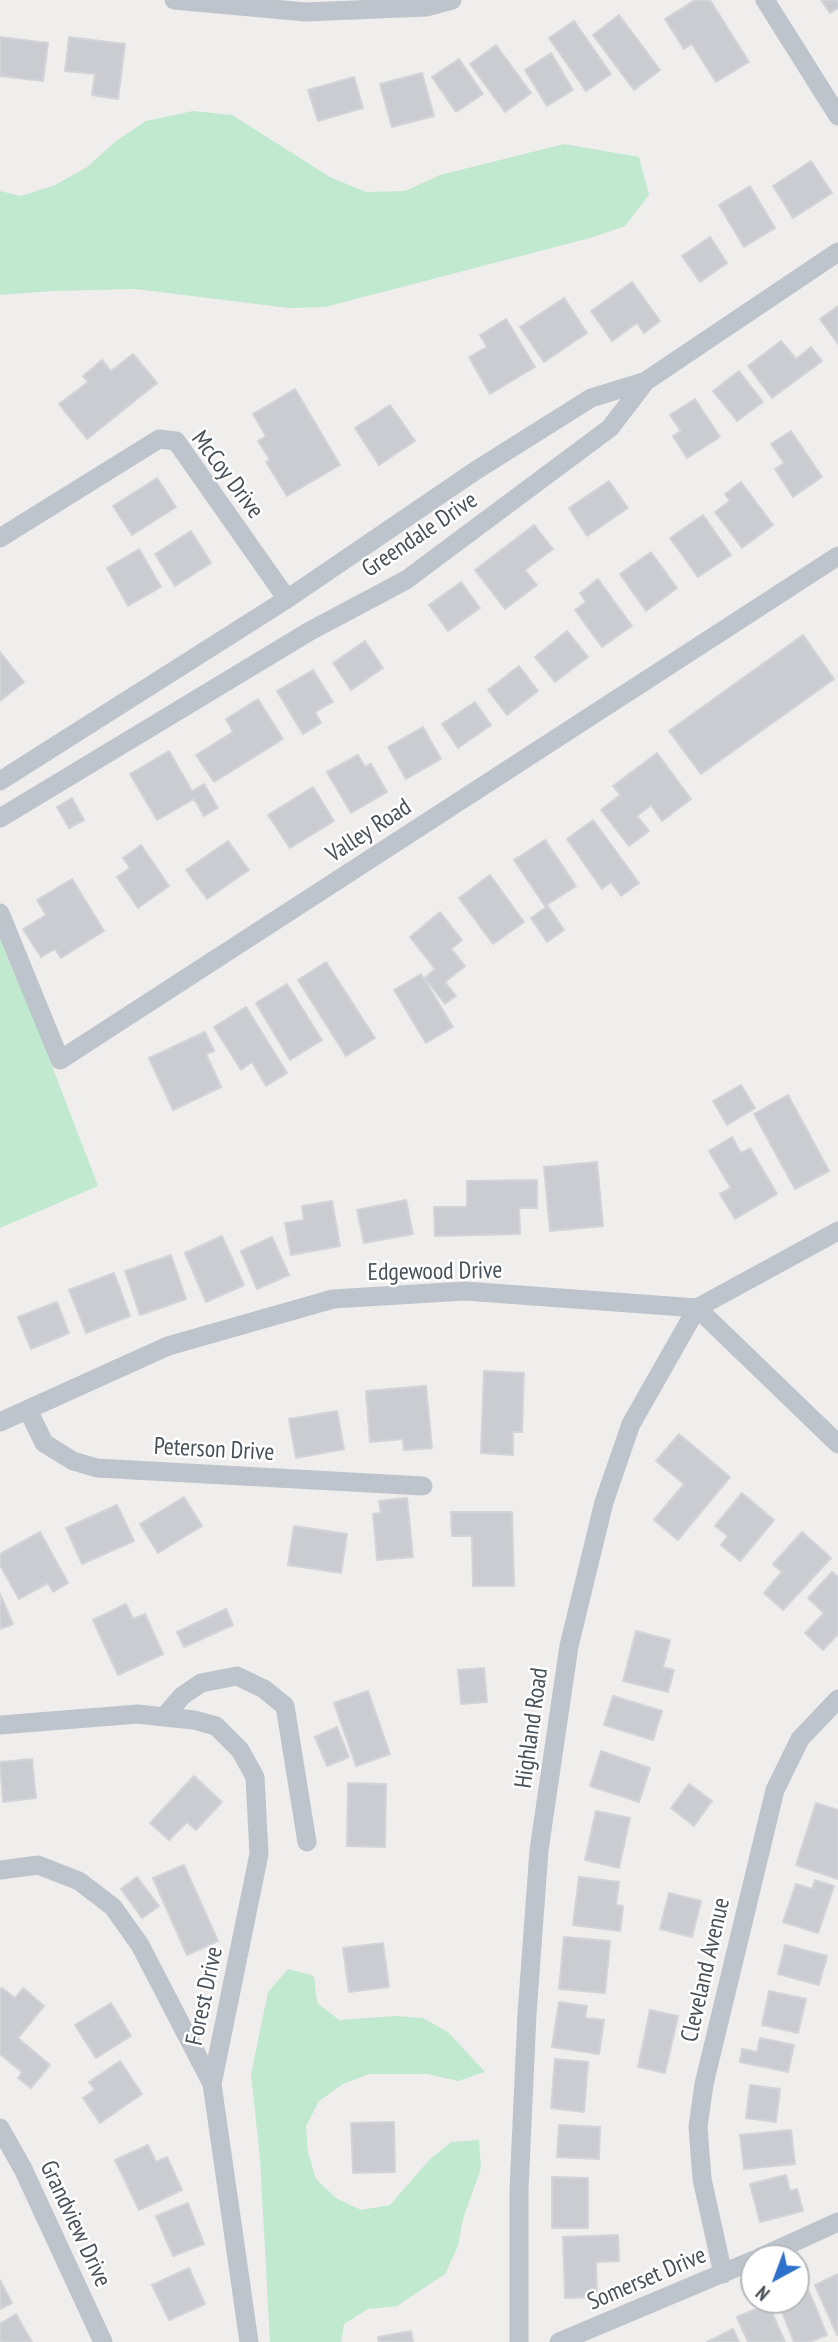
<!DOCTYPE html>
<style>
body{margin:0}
#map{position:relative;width:838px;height:2342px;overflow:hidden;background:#f0eded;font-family:"PT Sans Narrow",sans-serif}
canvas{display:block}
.north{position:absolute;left:740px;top:2244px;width:70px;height:70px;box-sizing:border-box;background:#fff;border:2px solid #b6b9bc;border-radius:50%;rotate:221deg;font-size:19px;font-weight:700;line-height:28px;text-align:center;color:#485058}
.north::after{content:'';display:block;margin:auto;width:24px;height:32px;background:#2d71ca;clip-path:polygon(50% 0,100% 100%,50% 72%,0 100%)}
</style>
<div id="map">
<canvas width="838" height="2342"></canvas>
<div class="north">N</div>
</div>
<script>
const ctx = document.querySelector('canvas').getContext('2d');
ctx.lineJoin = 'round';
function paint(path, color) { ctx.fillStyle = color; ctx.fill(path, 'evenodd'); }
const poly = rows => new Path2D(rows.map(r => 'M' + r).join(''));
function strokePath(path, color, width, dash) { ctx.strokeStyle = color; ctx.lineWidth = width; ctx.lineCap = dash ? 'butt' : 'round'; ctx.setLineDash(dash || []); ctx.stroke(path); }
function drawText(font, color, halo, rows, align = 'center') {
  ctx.font = font + ' "PT Sans Narrow",sans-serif'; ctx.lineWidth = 5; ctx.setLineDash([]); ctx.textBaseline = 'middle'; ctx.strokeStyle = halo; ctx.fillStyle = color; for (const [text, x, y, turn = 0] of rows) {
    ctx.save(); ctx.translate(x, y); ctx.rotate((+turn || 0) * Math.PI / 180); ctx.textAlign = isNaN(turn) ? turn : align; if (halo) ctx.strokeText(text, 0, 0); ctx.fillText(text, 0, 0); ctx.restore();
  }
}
paint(poly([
 [193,111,232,115,330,177,366,192,405,191,440,175,564,144,639,157,649,195,625,226,590,238,325,307,289,308,135,289,53,291,0,295,0,191,21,196,55,185,87,167,116,141,146,121],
 [0,930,98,1186,0,1228],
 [288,1969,314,1976,317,2003,339,2020,395,2016,423,2018,448,2032,485,2072,458,2081,427,2074,369,2074,343,2084,319,2101,306,2126,308,2152,316,2179,336,2198,361,2210,390,2205,430,2159,451,2142,479,2140,481,2168,463,2219,458,2246,445,2274,397,2306,368,2309,344,2324,341,2342,270,2342,260,2159,251,2074,268,1992]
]), '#c0e9d0');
const building = poly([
 [695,0,710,0,749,62,716,82,692,44,684,49,665,19,695,0],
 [821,0,838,0,838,8,830,13,821,0],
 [619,15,660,70,634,90,593,35,619,15],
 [574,21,611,74,586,91,549,38,574,21],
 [0,37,48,43,43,81,0,76,0,37],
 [69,37,125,44,118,99,92,95,95,74,65,71,69,37],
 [496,45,531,93,505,112,470,64,496,45],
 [551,53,573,90,547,106,525,70,551,53],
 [459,59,483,94,456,112,432,77,459,59],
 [422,73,434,116,392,127,380,84,422,73],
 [354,77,363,108,318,121,308,90,354,77],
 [811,161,832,193,793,218,773,186,811,161],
 [750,186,775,228,744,247,719,205,750,186],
 [710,237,727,263,700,282,682,256,710,237],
 [632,282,660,321,644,333,637,323,612,341,591,311,632,282],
 [564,298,587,333,544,362,520,327,564,298],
 [838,306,838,344,820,319,838,306],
 [506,319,535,367,490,394,469,357,487,347,480,335,506,319],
 [781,341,796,359,811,347,822,361,772,398,748,366,781,341],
 [133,354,157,383,87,439,59,404,88,382,83,376,102,360,111,371,133,354],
 [739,371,763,402,737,421,713,391,739,371],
 [295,389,340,465,287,496,266,462,270,460,258,441,266,436,253,414,295,389],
 [695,399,720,437,687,458,673,436,681,431,670,415,695,399],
 [390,405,415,441,379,465,355,428,390,405],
 [791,431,822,477,793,497,775,469,784,463,771,444,791,431],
 [157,478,176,507,132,535,113,506,157,478],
 [609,481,628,508,587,536,569,508,609,481],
 [741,482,773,525,742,548,715,512,730,501,725,494,741,482],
 [703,515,731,555,698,577,670,538,703,515],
 [534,525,553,549,525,570,537,585,505,609,475,570,534,525],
 [191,531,211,563,175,586,155,554,191,531],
 [139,549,161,587,128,606,107,568,139,549],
 [651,552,677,588,646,611,620,574,651,552],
 [598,579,632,626,602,647,575,610,586,602,580,593,598,579],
 [461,582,480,608,448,631,429,605,461,582],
 [567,631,588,657,555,682,535,657,567,631],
 [803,635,834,679,701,774,669,731,803,635],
 [365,641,383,668,351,690,333,663,365,641],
 [0,652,24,682,0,701,0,652],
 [519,666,538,691,507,715,488,690,519,666],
 [313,670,333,702,315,712,321,723,303,734,277,691,313,670],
 [258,699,283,739,214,782,196,755,233,732,226,719,258,699],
 [475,702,491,725,458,748,442,724,475,702],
 [423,727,441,759,406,779,388,747,423,727],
 [169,751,192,791,204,784,218,808,204,816,194,799,157,820,130,774,169,751],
 [657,753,691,799,662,821,651,805,637,816,649,831,629,846,601,810,620,795,613,786,657,753],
 [358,755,365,767,371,764,387,792,351,813,327,772,358,755],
 [313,787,334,821,290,848,268,815,313,787],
 [72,798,84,820,69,828,57,807,72,798],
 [593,820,639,883,621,896,611,882,602,889,567,839,593,820],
 [545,840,576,886,545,906,514,860,545,840],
 [228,841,249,870,207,899,186,870,228,841],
 [141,845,169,886,138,908,117,877,130,868,123,858,141,845],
 [490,875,524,922,493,944,459,898,490,875],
 [72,879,104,931,61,958,55,949,41,957,23,929,46,915,37,900,72,879],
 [548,906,564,930,547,942,531,918,548,906],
 [440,912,462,940,451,949,465,966,445,982,456,996,445,1004,425,978,435,969,410,937,440,912],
 [326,962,375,1038,346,1056,298,980,326,962],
 [421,974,453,1027,426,1043,394,990,421,974],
 [287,984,322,1040,290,1060,256,1003,287,984],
 [246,1007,287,1073,266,1086,252,1062,241,1070,214,1027,246,1007],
 [205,1032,214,1051,206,1054,221,1087,173,1110,149,1058,205,1032],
 [741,1085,755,1108,727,1125,713,1101,741,1085],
 [788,1095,829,1171,795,1189,754,1114,788,1095],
 [732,1137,741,1153,750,1148,777,1194,735,1219,720,1194,731,1188,709,1151,732,1137],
 [597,1162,603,1226,550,1231,544,1167,597,1162],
 [537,1180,537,1208,519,1208,520,1234,435,1236,434,1207,467,1207,467,1181,537,1180],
 [406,1200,413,1234,364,1243,357,1210,406,1200],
 [332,1201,340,1246,291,1255,285,1223,304,1220,302,1206,332,1201],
 [222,1236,244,1285,206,1302,185,1253,222,1236],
 [272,1237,289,1275,257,1289,241,1251,272,1237],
 [171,1255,186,1299,140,1315,125,1271,171,1255],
 [114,1273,130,1316,86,1333,69,1290,114,1273],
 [57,1302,69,1333,31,1349,18,1317,57,1302],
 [484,1371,524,1373,522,1432,513,1432,513,1455,481,1453,484,1371],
 [426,1386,432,1448,404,1450,403,1439,370,1442,366,1391,426,1386],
 [337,1411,344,1449,296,1458,289,1419,337,1411],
 [679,1434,730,1477,678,1540,654,1520,684,1484,656,1461,679,1434],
 [742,1493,774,1520,740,1561,721,1545,728,1536,715,1526,742,1493],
 [184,1497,202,1526,158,1553,140,1524,184,1497],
 [407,1498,413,1557,377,1560,373,1514,381,1513,379,1501,407,1498],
 [117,1505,134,1541,82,1564,66,1528,117,1505],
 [451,1512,512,1512,514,1586,473,1586,472,1536,452,1536,451,1512],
 [294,1526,347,1534,341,1573,288,1565,294,1526],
 [40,1532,68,1583,53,1592,48,1583,19,1599,0,1565,0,1554,40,1532],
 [802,1532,831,1558,783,1610,764,1593,782,1572,773,1564,802,1532],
 [832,1572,838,1577,838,1634,823,1650,805,1633,824,1613,808,1598,832,1572],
 [0,1594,13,1624,0,1629,0,1594],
 [126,1604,133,1619,145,1614,163,1654,118,1675,93,1620,126,1604],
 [226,1609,233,1625,184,1647,177,1632,226,1609],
 [636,1631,670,1640,663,1667,674,1670,668,1692,623,1681,636,1631],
 [484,1668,487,1702,461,1704,458,1670,484,1668],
 [368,1691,390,1754,356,1766,334,1703,368,1691],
 [613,1696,662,1711,653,1740,604,1725,613,1696],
 [337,1727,349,1757,327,1766,315,1737,337,1727],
 [601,1751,650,1768,639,1802,590,1786,601,1751],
 [32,1759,36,1798,3,1802,0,1762,32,1759],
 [194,1776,222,1802,196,1830,187,1822,169,1840,150,1823,194,1776],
 [348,1783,386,1784,385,1847,347,1846,348,1783],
 [689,1784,712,1801,694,1826,671,1808,689,1784],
 [816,1803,838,1810,838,1879,796,1865,816,1803],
 [596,1811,630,1818,619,1868,585,1860,596,1811],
 [184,1865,218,1941,187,1955,153,1878,184,1865],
 [137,1877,159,1906,142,1918,121,1889,137,1877],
 [579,1877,619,1882,616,1905,623,1906,620,1931,573,1925,579,1877],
 [815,1880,834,1886,818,1933,783,1922,796,1884,812,1889,815,1880],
 [669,1893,701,1901,692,1937,660,1929,669,1893],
 [564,1937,610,1941,605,1993,559,1989,564,1937],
 [383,1943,389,1987,349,1992,343,1948,383,1943],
 [785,1945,827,1956,819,1985,778,1974,785,1945],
 [2,1988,15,1998,23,1988,44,2006,18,2038,50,2065,31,2088,18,2078,22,2072,0,2054,0,1990,2,1988],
 [769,1991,806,1999,798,2033,762,2025,769,1991],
 [559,2002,587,2006,585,2018,604,2020,599,2054,552,2047,559,2002],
 [111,2003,131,2036,96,2058,75,2025,111,2003],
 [650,2010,678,2016,665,2073,638,2067,650,2010],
 [760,2038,794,2045,788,2072,740,2062,742,2049,757,2052,760,2038],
 [555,2059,588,2062,584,2112,551,2108,555,2059],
 [120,2061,142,2094,100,2123,83,2098,95,2090,89,2082,120,2061],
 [750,2085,780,2089,776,2122,746,2118,750,2085],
 [394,2122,395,2172,353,2173,351,2123,394,2122],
 [559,2125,600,2127,599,2159,557,2157,559,2125],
 [791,2130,795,2164,744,2169,740,2135,791,2130],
 [148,2145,156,2162,167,2157,182,2190,139,2210,115,2160,148,2145],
 [786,2175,790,2191,797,2189,803,2211,760,2222,750,2184,786,2175],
 [552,2177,588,2178,588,2228,552,2228,552,2177],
 [188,2203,204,2244,173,2256,156,2216,188,2203],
 [618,2235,619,2261,596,2262,597,2297,565,2298,563,2237,618,2235],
 [189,2268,205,2304,169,2320,152,2285,189,2268],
 [838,2274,838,2334,837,2335,815,2285,838,2274],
 [0,2280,12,2303,0,2309,0,2280],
 [808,2289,827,2335,810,2342,794,2342,778,2302,796,2300,796,2294,808,2289],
 [768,2304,785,2342,748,2342,737,2317,768,2304],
 [16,2314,32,2342,0,2342,0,2324,16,2314],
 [733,2329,739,2342,707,2342,733,2329],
 [411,2331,413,2342,379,2342,378,2337,411,2331]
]);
paint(building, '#cbccd1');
strokePath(building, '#d2d4d8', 2);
strokePath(poly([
 [174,0,306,12,426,7,452,0],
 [765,0,838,116],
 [0,538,159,439,176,441,287,599],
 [0,781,287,599,475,471,591,398,646,381],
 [0,818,310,631,406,580,610,428,646,381,838,252],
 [0,913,60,1060,838,556],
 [28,1410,44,1443,73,1461,97,1468,423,1486],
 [0,1422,168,1346,333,1299,465,1291,697,1308,838,1444],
 [164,1717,194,1720,216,1726,240,1750,255,1777,259,1854,212,2084,249,2342],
 [0,1725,138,1714,164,1717,182,1696,201,1683,237,1676,264,1689,285,1706,307,1842],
 [0,1870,38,1865,79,1881,113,1907,140,1945,212,2084],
 [0,2128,23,2169,103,2342],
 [759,2258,838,2222],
 [723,2274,702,2179,698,2127,704,2084,775,1790,800,1739,838,1699],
 [519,2342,519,2189,527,2014,539,1850,569,1646,604,1502,631,1424,697,1308,838,1231],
 [559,2342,754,2260]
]), '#bdc4cb', 19);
drawText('24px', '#485058', '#fff', [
 ["McCoy Drive",227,475,53],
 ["Greendale Drive",420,535,-34],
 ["Valley Road",369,831,-33],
 ["Edgewood Drive",435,1272,-1],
 ["Peterson Drive",214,1450,3],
 ["Highland Road",532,1728,-82],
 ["Cleveland Avenue",706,1970,-77],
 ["Forest Drive",205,1996,-78],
 ["Grandview Drive",75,2224,65],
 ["Somerset Drive",647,2279,-23]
]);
</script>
